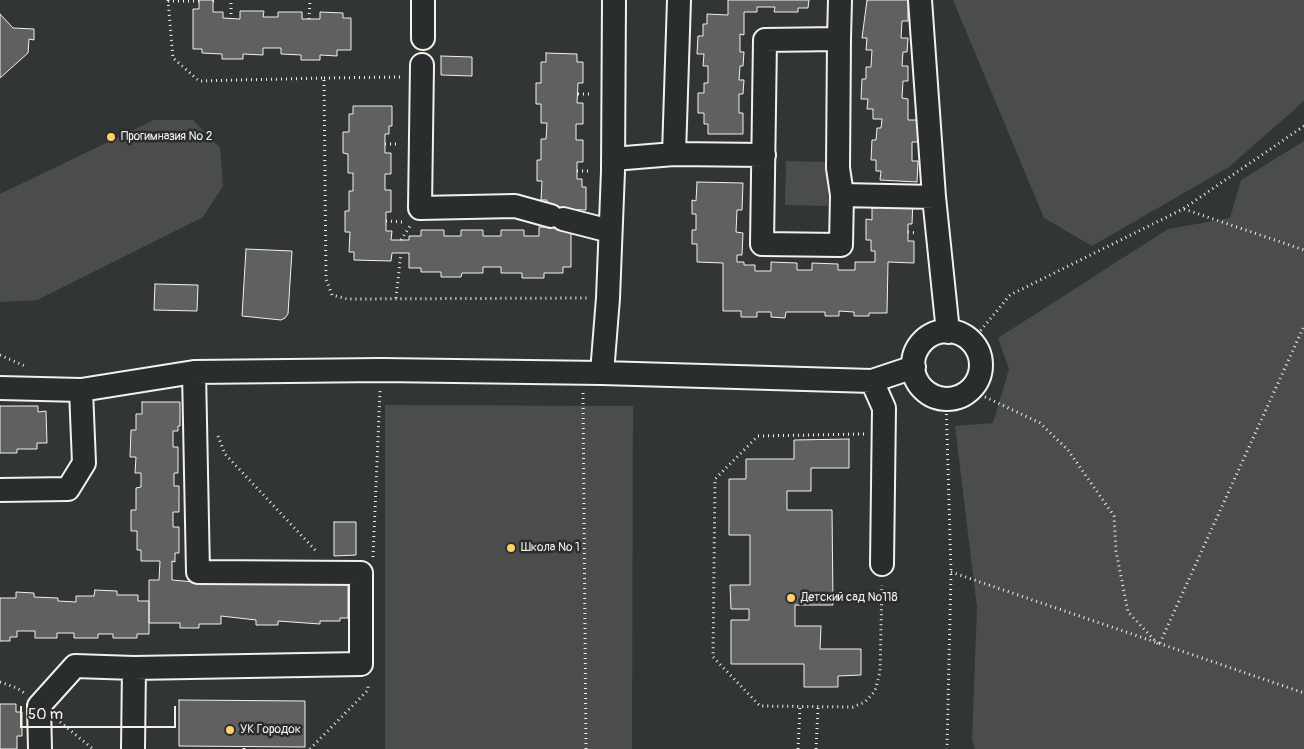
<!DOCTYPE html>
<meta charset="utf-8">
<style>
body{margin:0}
#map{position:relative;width:1304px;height:749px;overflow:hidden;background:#323535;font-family:Pangolin,sans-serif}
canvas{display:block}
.scale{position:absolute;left:20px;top:706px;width:156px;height:22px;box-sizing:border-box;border:2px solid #f4f1e8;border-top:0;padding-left:6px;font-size:15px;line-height:18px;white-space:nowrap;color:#f4f1e8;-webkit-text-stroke:4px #2a2d2e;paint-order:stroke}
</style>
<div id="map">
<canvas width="1304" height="749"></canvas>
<div class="scale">50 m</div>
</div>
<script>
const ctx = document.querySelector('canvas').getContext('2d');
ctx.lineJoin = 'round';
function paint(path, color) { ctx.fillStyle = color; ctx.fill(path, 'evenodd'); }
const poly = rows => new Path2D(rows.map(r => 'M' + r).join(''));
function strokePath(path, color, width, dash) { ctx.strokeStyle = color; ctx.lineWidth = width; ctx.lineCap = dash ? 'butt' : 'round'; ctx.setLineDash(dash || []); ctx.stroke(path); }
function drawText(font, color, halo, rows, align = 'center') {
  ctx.font = font + ' Pangolin,sans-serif'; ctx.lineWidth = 5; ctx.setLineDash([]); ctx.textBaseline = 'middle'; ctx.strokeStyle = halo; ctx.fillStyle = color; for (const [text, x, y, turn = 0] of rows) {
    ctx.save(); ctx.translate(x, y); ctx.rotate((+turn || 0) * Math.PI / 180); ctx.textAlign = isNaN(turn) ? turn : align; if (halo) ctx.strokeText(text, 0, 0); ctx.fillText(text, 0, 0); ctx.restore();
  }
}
paint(poly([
 [953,0,1304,0,1304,101,1229,167,1092,246,1044,218],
 [154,120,193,120,220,148,223,186,203,217,37,300,0,302,0,194],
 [1304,141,1304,749,975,749,972,740,977,608,955,426,993,423,1009,369,998,338,1168,229,1230,218,1241,180],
 [786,161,829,162,828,206,785,205],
 [385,405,633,406,632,749,385,749]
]), '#4b4d4c');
const building = poly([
 [213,0,213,12,223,12,223,18,240,19,240,11,264,11,263,17,278,17,278,12,302,12,302,19,320,19,320,12,343,13,343,18,351,18,351,50,337,50,337,56,320,55,320,60,301,60,301,55,281,54,281,48,263,48,263,55,243,54,243,59,222,59,222,54,202,53,202,49,193,49,193,9,199,9,199,0,213,0],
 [728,0,809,0,808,8,798,8,798,12,774,12,775,7,757,7,757,12,744,12,744,35,740,34,740,52,744,52,743,66,740,66,739,80,744,80,743,94,739,94,739,113,743,113,743,134,708,134,708,124,704,124,704,113,698,113,698,93,704,93,704,83,708,83,708,66,703,66,704,54,697,54,698,36,703,36,703,24,707,24,707,14,728,15,728,0],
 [867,0,908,0,908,21,902,21,901,38,908,38,907,52,903,52,902,66,908,66,908,81,903,81,902,98,908,99,908,120,919,120,918,142,912,142,912,161,918,161,917,182,880,180,881,171,876,171,876,160,871,160,872,140,876,140,877,128,881,128,882,119,873,119,873,109,867,109,868,99,861,99,862,79,866,79,866,67,871,67,872,50,866,50,867,38,862,38,867,0],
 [0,14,13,28,34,29,34,40,29,39,28,53,0,78,0,14],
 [546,53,577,54,577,62,583,62,583,83,578,83,577,103,583,103,583,124,576,124,576,140,583,140,583,162,577,162,577,179,582,179,582,187,586,187,586,210,563,209,571,226,571,267,563,267,563,273,544,273,544,278,522,278,522,273,501,273,501,267,483,267,483,273,462,273,461,277,441,277,441,272,421,272,421,268,409,268,409,253,392,253,391,261,354,260,354,252,349,252,350,232,345,232,345,211,349,211,349,191,353,191,353,173,348,173,348,154,343,153,343,132,349,132,349,114,353,114,353,106,392,106,392,126,389,126,389,134,385,134,385,153,391,153,391,174,385,174,385,190,391,190,391,212,386,212,386,231,392,231,391,240,409,240,409,236,421,236,421,230,444,230,444,236,461,236,461,230,483,230,483,236,501,236,501,230,524,230,524,236,539,236,539,227,551,227,551,210,547,210,547,200,541,200,542,181,537,181,537,160,541,160,541,139,546,139,547,123,541,123,541,104,536,104,536,83,541,83,541,62,546,62,546,53],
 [441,56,472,57,472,76,441,75,441,56],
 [697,182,743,183,742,210,737,210,736,232,743,233,742,255,737,255,737,262,744,262,744,265,755,265,755,271,771,271,771,262,797,263,797,270,812,270,812,263,838,264,838,270,855,270,855,262,875,262,875,251,871,251,871,240,866,240,866,219,872,220,872,208,878,208,878,200,913,200,912,224,908,224,908,241,914,241,914,263,888,262,887,313,869,313,869,316,854,316,854,312,839,311,839,316,825,316,825,312,786,312,785,318,771,317,771,312,757,312,757,317,741,317,741,311,723,311,723,263,697,262,697,244,692,244,692,230,696,230,696,214,692,214,692,200,696,201,697,182],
 [246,249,292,251,288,314,285,318,281,320,242,316,246,249],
 [155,284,198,285,197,311,154,310,155,284],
 [142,402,180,402,180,426,178,426,178,431,173,431,173,447,178,447,178,473,174,473,174,486,179,486,179,512,173,512,173,527,179,527,179,553,175,553,175,562,172,561,172,580,195,582,219,580,219,584,235,584,235,579,277,580,277,584,298,584,298,580,348,583,348,618,340,618,340,621,320,621,320,624,278,621,278,625,256,625,256,620,221,616,221,624,199,624,199,628,180,628,180,623,149,623,149,580,159,580,160,561,141,561,141,550,137,550,137,531,131,531,131,510,136,510,136,488,141,487,141,473,135,473,136,457,130,457,131,430,136,430,136,414,142,414,142,402],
 [0,406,38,406,38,412,46,411,47,443,37,443,37,449,17,449,17,453,0,453,0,406],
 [849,439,849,468,811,468,811,491,787,491,787,510,832,510,833,605,795,605,795,626,821,626,820,649,861,649,861,675,838,676,838,687,804,687,804,664,731,664,731,620,749,620,749,609,731,609,730,585,750,585,750,535,729,535,729,479,746,479,746,459,794,459,794,440,849,439],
 [334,522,356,522,356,555,334,556,334,522],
 [95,590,117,591,117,595,138,595,138,601,149,601,149,634,137,634,137,638,113,638,113,634,98,634,98,638,74,638,74,633,57,633,57,638,35,638,35,631,17,631,17,637,10,637,10,641,0,641,0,598,16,598,16,592,34,593,34,597,58,598,58,601,76,602,76,596,94,596,95,590],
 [179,700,305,701,305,747,179,746,179,700],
 [0,704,16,704,16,712,22,712,22,736,17,736,17,749,0,749,0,704]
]);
paint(building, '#5f605f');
strokePath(building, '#f4f1e8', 1);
const minor = poly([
 [423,0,423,38],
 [920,0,934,197],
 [839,39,840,0],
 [422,65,420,208,515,206,551,216],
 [674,154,679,0],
 [613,159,674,154,764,155],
 [842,195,841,245,762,244,765,40,839,39,838,168,842,195,934,197,948,332],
 [563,219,610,231],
 '913 365a34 34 0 1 1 68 0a34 34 0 1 1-68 0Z',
 [602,373,608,298,613,171,614,0],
 [872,381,884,408,882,564],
 [0,388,81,390,194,372,381,370,602,373,872,381,914,367],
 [0,490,68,489,84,463,81,390],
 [40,749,39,706,75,666,134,668,361,664,361,573,198,572,194,372],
 [133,749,134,668]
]);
strokePath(minor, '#f4f1e8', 26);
strokePath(poly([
 [168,0,173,58,199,81,324,78,326,279,332,295,347,299,588,298],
 [168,1,199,1],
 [213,1,217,0],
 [231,19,231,0],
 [309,19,310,0],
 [324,78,401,77],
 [578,94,592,94],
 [385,144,399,144],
 [577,171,592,171],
 [1184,209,1304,250],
 [386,221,403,222],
 [908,232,917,233],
 [401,240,410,226],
 [396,298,401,253],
 [971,342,1010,295,1183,209,1304,126],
 [0,355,25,366],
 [973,388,981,395,1040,423,1068,450,1114,516,1116,551,1128,612,1159,645,1304,326],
 [583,393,586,749],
 [946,399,951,572,947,749],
 [864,434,758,436,715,479,713,657,760,706,853,707,865,702,875,691,880,672,882,585],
 [218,436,225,454,317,552],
 [373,557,380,391],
 [951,572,1304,693],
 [0,682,17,688,24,693],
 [60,722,93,749],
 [244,749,244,747],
 [310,749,368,690,368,683],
 [798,749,800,708],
 [816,749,818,708]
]), '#f4f1e8', 3, [1, 4]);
strokePath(minor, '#2a2d2e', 22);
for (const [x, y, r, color] of [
 [111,137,5,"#ffd166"],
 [511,548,5,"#ffd166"],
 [791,598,5,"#ffd166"],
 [230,730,5,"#ffd166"]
]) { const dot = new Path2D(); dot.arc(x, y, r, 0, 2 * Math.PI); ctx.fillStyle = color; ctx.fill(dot); strokePath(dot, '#2a2d2e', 2); }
drawText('12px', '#f4f1e8', '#2a2d2e', [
 ["Прогимназия № 2",121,137],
 ["Школа № 1",521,548],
 ["Детский сад №118",801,598],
 ["УК Городок",240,730]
], 'left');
</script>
